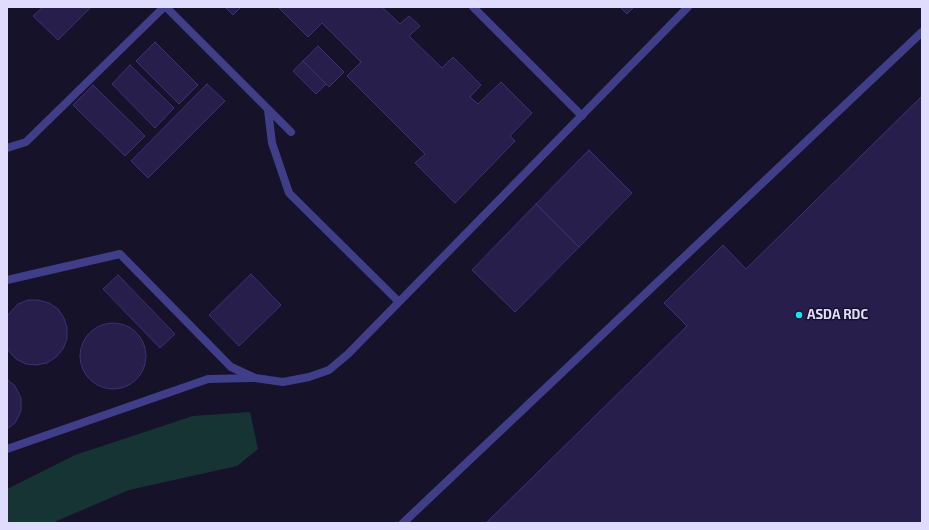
<!DOCTYPE html>
<style>
body{margin:0}
#map{position:relative;width:929px;height:530px;overflow:hidden;background:#16122a;font-family:"Exo 2",sans-serif}
canvas{display:block}
.frame{position:absolute;inset:0;border:8px solid #dfdcfe;pointer-events:none}
</style>
<div id="map">
<canvas width="929" height="530"></canvas>
<div class="frame"></div>
</div>
<script>
const ctx = document.querySelector('canvas').getContext('2d');
ctx.lineJoin = 'round';
function paint(path, color) { ctx.fillStyle = color; ctx.fill(path, 'evenodd'); }
const poly = rows => new Path2D(rows.map(r => 'M' + r).join(''));
function strokePath(path, color, width, dash) { ctx.strokeStyle = color; ctx.lineWidth = width; ctx.lineCap = dash ? 'butt' : 'round'; ctx.setLineDash(dash || []); ctx.stroke(path); }
function drawText(font, color, halo, rows, align = 'center') {
  ctx.font = font + ' "Exo 2",sans-serif'; ctx.lineWidth = 3; ctx.setLineDash([]); ctx.textBaseline = 'middle'; ctx.strokeStyle = halo; ctx.fillStyle = color; for (const [text, x, y, turn = 0] of rows) {
    ctx.save(); ctx.translate(x, y); ctx.rotate((+turn || 0) * Math.PI / 180); ctx.textAlign = isNaN(turn) ? turn : align; if (halo) ctx.strokeText(text, 0, 0); ctx.fillText(text, 0, 0); ctx.restore();
  }
}
paint(poly([
 [250,412,258,449,237,466,129,490,52,523,7,523,7,489,75,455,193,416]
]), '#153433');
const building = poly([
 [43,7,91,7,58,40,33,16,43,7],
 [225,7,241,7,233,15,225,7],
 [278,7,382,7,400,24,409,16,420,26,409,36,442,68,453,57,481,85,470,97,478,104,501,82,532,113,510,136,515,141,455,203,415,163,425,154,347,76,361,62,322,23,308,37,278,7],
 [620,7,634,7,627,14,620,7],
 [155,42,198,85,179,104,136,61,155,42],
 [318,46,344,72,329,87,303,61,318,46],
 [303,61,326,84,316,94,293,71,303,61],
 [130,65,174,108,155,128,112,84,130,65],
 [207,84,225,101,148,178,131,161,207,84],
 [93,85,145,136,125,156,73,105,93,85],
 [922,96,922,523,486,523,687,326,664,303,723,245,746,269,922,96],
 [589,150,632,193,579,247,536,204,589,150],
 [536,204,579,247,515,312,472,270,536,204],
 [251,274,281,305,239,346,209,315,251,274],
 [118,275,175,334,160,348,103,289,118,275],
 [28,300,38,300,49,303,58,309,64,318,67,328,67,339,63,349,56,357,47,363,36,365,26,364,16,359,7,349,7,316,18,304,28,300],
 '80 356a33 33 0 1 1 66 0a33 33 0 1 1-66 0Z',
 [7,379,15,386,21,398,21,411,15,423,7,429,7,379]
]);
paint(building, '#271e4b');
strokePath(building, '#3e3176', 1);
strokePath(poly([
 [166,7,291,132],
 [473,7,582,116],
 [268,110,272,143,289,193,399,302],
 [7,148,26,142,164,7],
 [7,280,120,254,231,367,255,378,283,382,309,377,329,370,348,354,688,7],
 [7,449,208,379,252,378],
 [403,523,922,32]
]), '#403e88', 8);
for (const [x, y, r, color] of [
 [799,315,4,"#0ee5f9"]
]) { const dot = new Path2D(); dot.arc(x, y, r, 0, 2 * Math.PI); ctx.fillStyle = color; ctx.fill(dot); strokePath(dot, '#16122a', 1.5); }
drawText('bold 13px', '#dfdcfe', '#16122a', [
 ["ASDA RDC",807,315]
], 'left');
</script>
